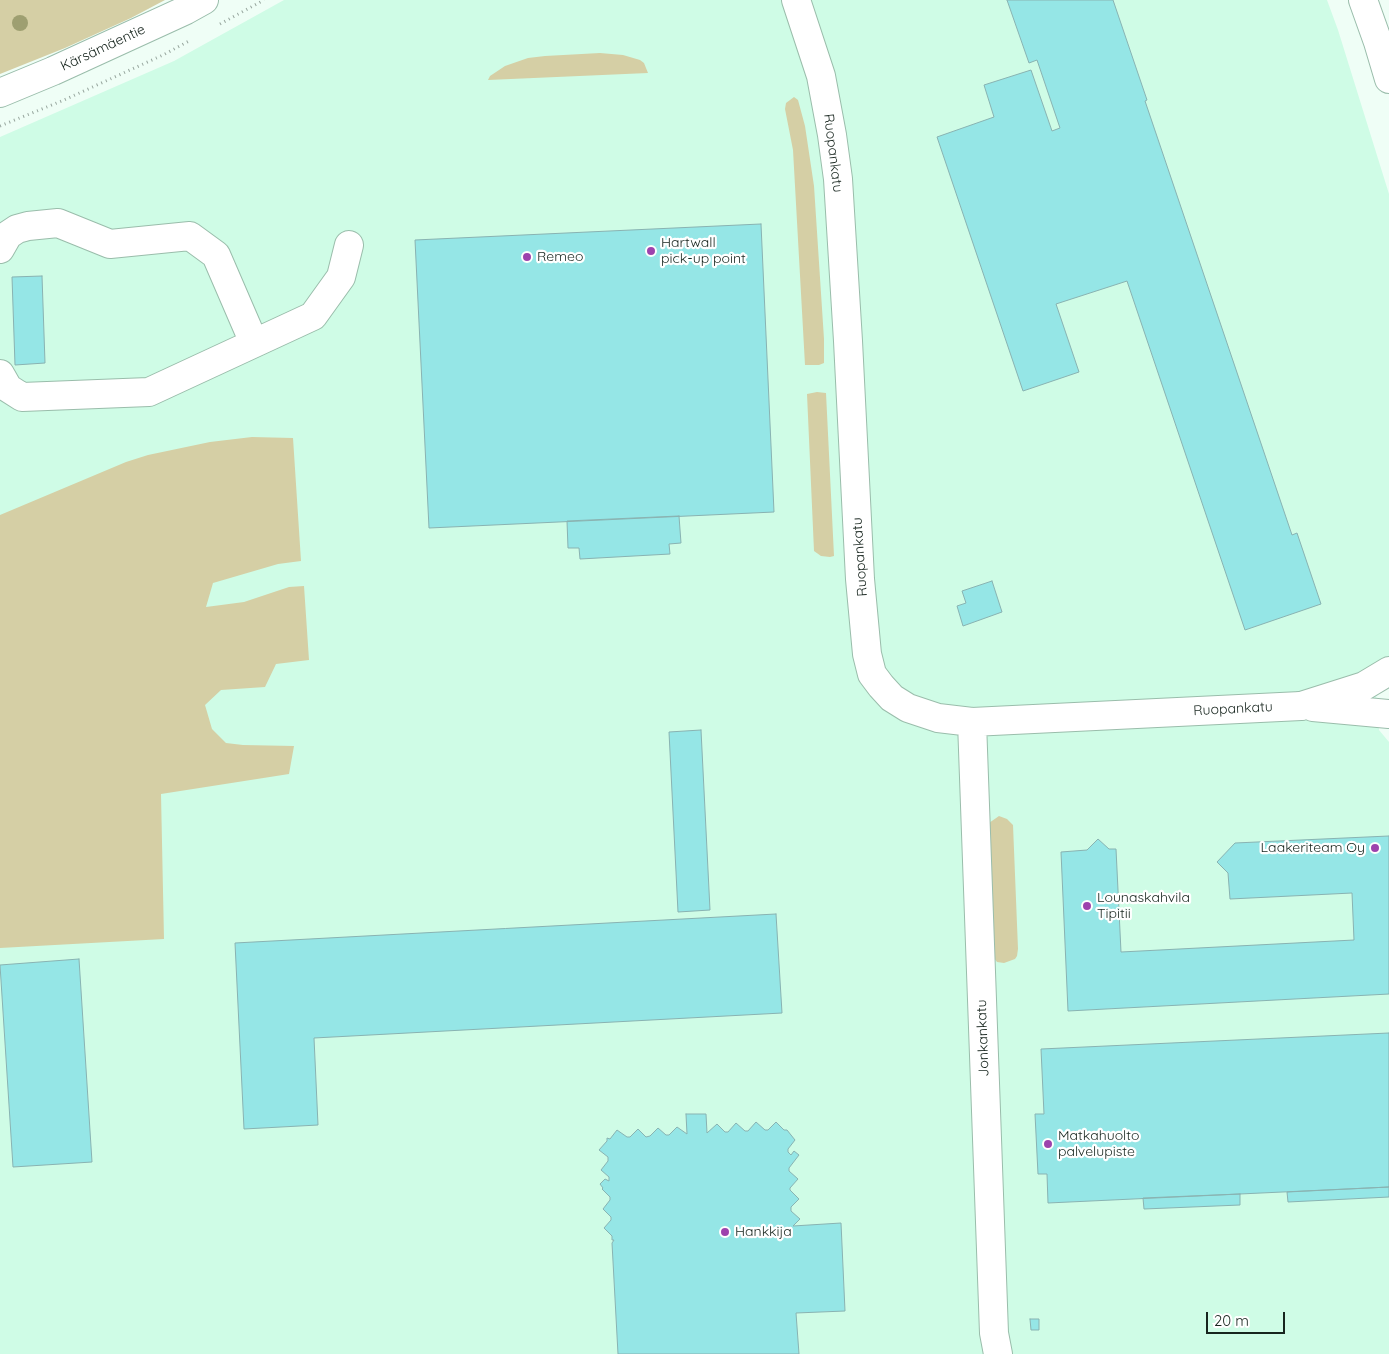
<!DOCTYPE html>
<meta charset="utf-8">
<style>
body{margin:0}
#map{position:relative;width:1389px;height:1354px;overflow:hidden;background:#effef6;font-family:Quicksand,sans-serif}
canvas{display:block}
.scale{position:absolute;left:1206px;top:1312px;width:79px;height:22px;box-sizing:border-box;border:2px solid #17251e;border-top:0;padding-left:6px;font-size:15px;line-height:18px;white-space:nowrap;color:#17251e;-webkit-text-stroke:4px #fff;paint-order:stroke}
</style>
<div id="map">
<canvas width="1389" height="1354"></canvas>
<div class="scale">20 m</div>
</div>
<script>
const ctx = document.querySelector('canvas').getContext('2d');
ctx.lineJoin = 'round';
function paint(path, color) { ctx.fillStyle = color; ctx.fill(path, 'evenodd'); }
const poly = rows => new Path2D(rows.map(r => 'M' + r).join(''));
function strokePath(path, color, width, dash) { ctx.strokeStyle = color; ctx.lineWidth = width; ctx.lineCap = dash ? 'butt' : 'round'; ctx.setLineDash(dash || []); ctx.stroke(path); }
function drawText(font, color, halo, rows, align = 'center') {
  ctx.font = font + ' Quicksand,sans-serif'; ctx.lineWidth = 4.5; ctx.setLineDash([]); ctx.textBaseline = 'middle'; ctx.strokeStyle = halo; ctx.fillStyle = color; for (const [text, x, y, turn = 0] of rows) {
    ctx.save(); ctx.translate(x, y); ctx.rotate((+turn || 0) * Math.PI / 180); ctx.textAlign = isNaN(turn) ? turn : align; if (halo) ctx.strokeText(text, 0, 0); ctx.fillText(text, 0, 0); ctx.restore();
  }
}
paint(poly([
 [284,0,1327,0,1338,30,1389,194,1389,657,1374,668,1379,730,1389,742,1389,1354,0,1354,0,137,174,61]
]), '#cffce6');
paint(poly([
 [0,0,165,0,131,18,65,48,0,74],
 [600,53,623,55,640,60,644,63,648,73,488,80,490,76,505,66,528,58,545,56],
 [794,97,798,100,805,126,814,186,824,339,824,363,819,365,805,365,793,150,785,109,786,103],
 [817,392,826,393,834,556,830,557,821,556,814,551,807,394],
 [252,437,293,438,301,561,278,564,213,583,206,607,244,602,289,587,304,586,309,660,276,664,265,687,221,690,205,705,212,729,226,743,243,745,294,746,289,774,161,794,164,939,0,948,0,515,126,462,148,455,210,442],
 [999,816,1007,819,1013,825,1018,949,1017,956,1015,959,1004,963,997,962,994,958,989,823]
]), '#d5cfa5');
const building = poly([
 [1007,0,1113,0,1147,100,1145,101,1292,535,1297,533,1321,604,1245,630,1127,281,1056,304,1079,372,1023,391,937,137,994,117,984,85,1031,70,1052,131,1060,128,1037,60,1029,63,1007,0],
 [761,224,774,512,429,528,415,240,761,224],
 [42,276,45,363,15,365,12,277,42,276],
 [679,516,681,543,669,544,670,554,580,559,579,548,568,548,567,521,679,516],
 [992,581,1002,612,963,626,957,606,966,603,962,591,992,581],
 [701,730,710,910,678,912,669,732,701,730],
 [1389,836,1389,994,1068,1011,1061,852,1087,850,1098,839,1109,849,1116,849,1121,952,1354,940,1352,893,1230,899,1228,873,1217,862,1235,843,1389,836],
 [776,914,782,1013,314,1038,318,1125,244,1129,235,943,776,914],
 [79,959,92,1162,13,1167,0,965,79,959],
 [1389,1033,1389,1187,1048,1203,1047,1174,1038,1174,1035,1114,1044,1114,1041,1049,1389,1033],
 [686,1114,706,1114,707,1133,717,1124,725,1132,728,1132,736,1123,745,1131,748,1131,756,1122,765,1130,768,1130,776,1122,784,1130,787,1130,795,1140,788,1149,788,1152,791,1155,794,1151,799,1155,789,1168,789,1171,798,1179,790,1188,790,1190,799,1199,791,1207,791,1211,800,1219,793,1226,841,1223,845,1311,796,1313,799,1354,618,1354,612,1243,614,1240,612,1240,612,1236,604,1228,611,1220,611,1217,603,1209,610,1200,610,1197,602,1189,603,1188,600,1184,605,1179,609,1181,609,1177,601,1170,608,1161,608,1157,599,1150,607,1141,607,1138,610,1139,617,1130,627,1137,630,1137,638,1129,646,1137,650,1136,658,1128,666,1135,669,1135,677,1127,687,1134,686,1114],
 [1389,1187,1389,1197,1288,1202,1287,1192,1389,1187],
 [1240,1194,1240,1205,1144,1209,1143,1198,1240,1194],
 [1030,1319,1039,1319,1039,1330,1031,1330,1030,1319]
]);
paint(building, '#95e6e6');
strokePath(building, '#89b3b2', 1);
const minor = poly([
 [796,0,821,76,832,135,838,179,848,341,860,579,867,654,872,674,881,686,892,698,908,708,938,718,972,722,1301,706],
 [0,93,53,71,186,10,204,0],
 [0,249,8,235,17,229,28,226,58,223,110,244,190,236,216,255,254,343],
 [0,374,8,388,22,397,149,392,313,316,341,277,349,245],
 [972,722,994,1333,998,1354]
]);
const highway = poly([
 [1363,0,1378,42,1389,79],
 [1301,706,1364,686,1389,671],
 [1313,707,1389,714]
]);
strokePath(minor, '#9abdab', 30);
strokePath(highway, '#9abdab', 30);
strokePath(poly([
 [220,24,264,0],
 [0,126,64,100,163,55,189,41]
]), '#97a69e', 3, [1, 4]);
strokePath(minor, '#fff', 28);
strokePath(highway, '#fff', 28);
ctx.fillStyle = '#9e9f71';
for (const [x, y] of [
 [20,23]
]) { ctx.beginPath(); ctx.arc(x, y, 8, 0, 2 * Math.PI); ctx.fill(); }
for (const [x, y, r, color] of [
 [651,251,5,"#9d42ad"],
 [527,257,5,"#9d42ad"],
 [1375,848,5,"#9d42ad"],
 [1087,906,5,"#9d42ad"],
 [1048,1144,5,"#9d42ad"],
 [725,1232,5,"#9d42ad"]
]) { const dot = new Path2D(); dot.arc(x, y, r, 0, 2 * Math.PI); ctx.fillStyle = color; ctx.fill(dot); strokePath(dot, '#fff', 2); }
drawText('14px', '#17251e', '#fff', [
 ["Kärsämäentie",103,48,-25],
 ["Ruopankatu",833,153,83],
 ["Ruopankatu",860,557,-94],
 ["Ruopankatu",1233,709,-3],
 ["Jonkankatu",983,1038,-92]
]);
drawText('14px', '#17251e', '#fff', [
 ["Hartwall",661,243],
 ["pick-up point",661,259],
 ["Remeo",537,257],
 ["Laakeriteam Oy",1365,848,"right"],
 ["Lounaskahvila",1097,898],
 ["Tipitii",1097,914],
 ["Matkahuolto",1058,1136],
 ["palvelupiste",1058,1152],
 ["Hankkija",735,1232]
], 'left');
</script>
